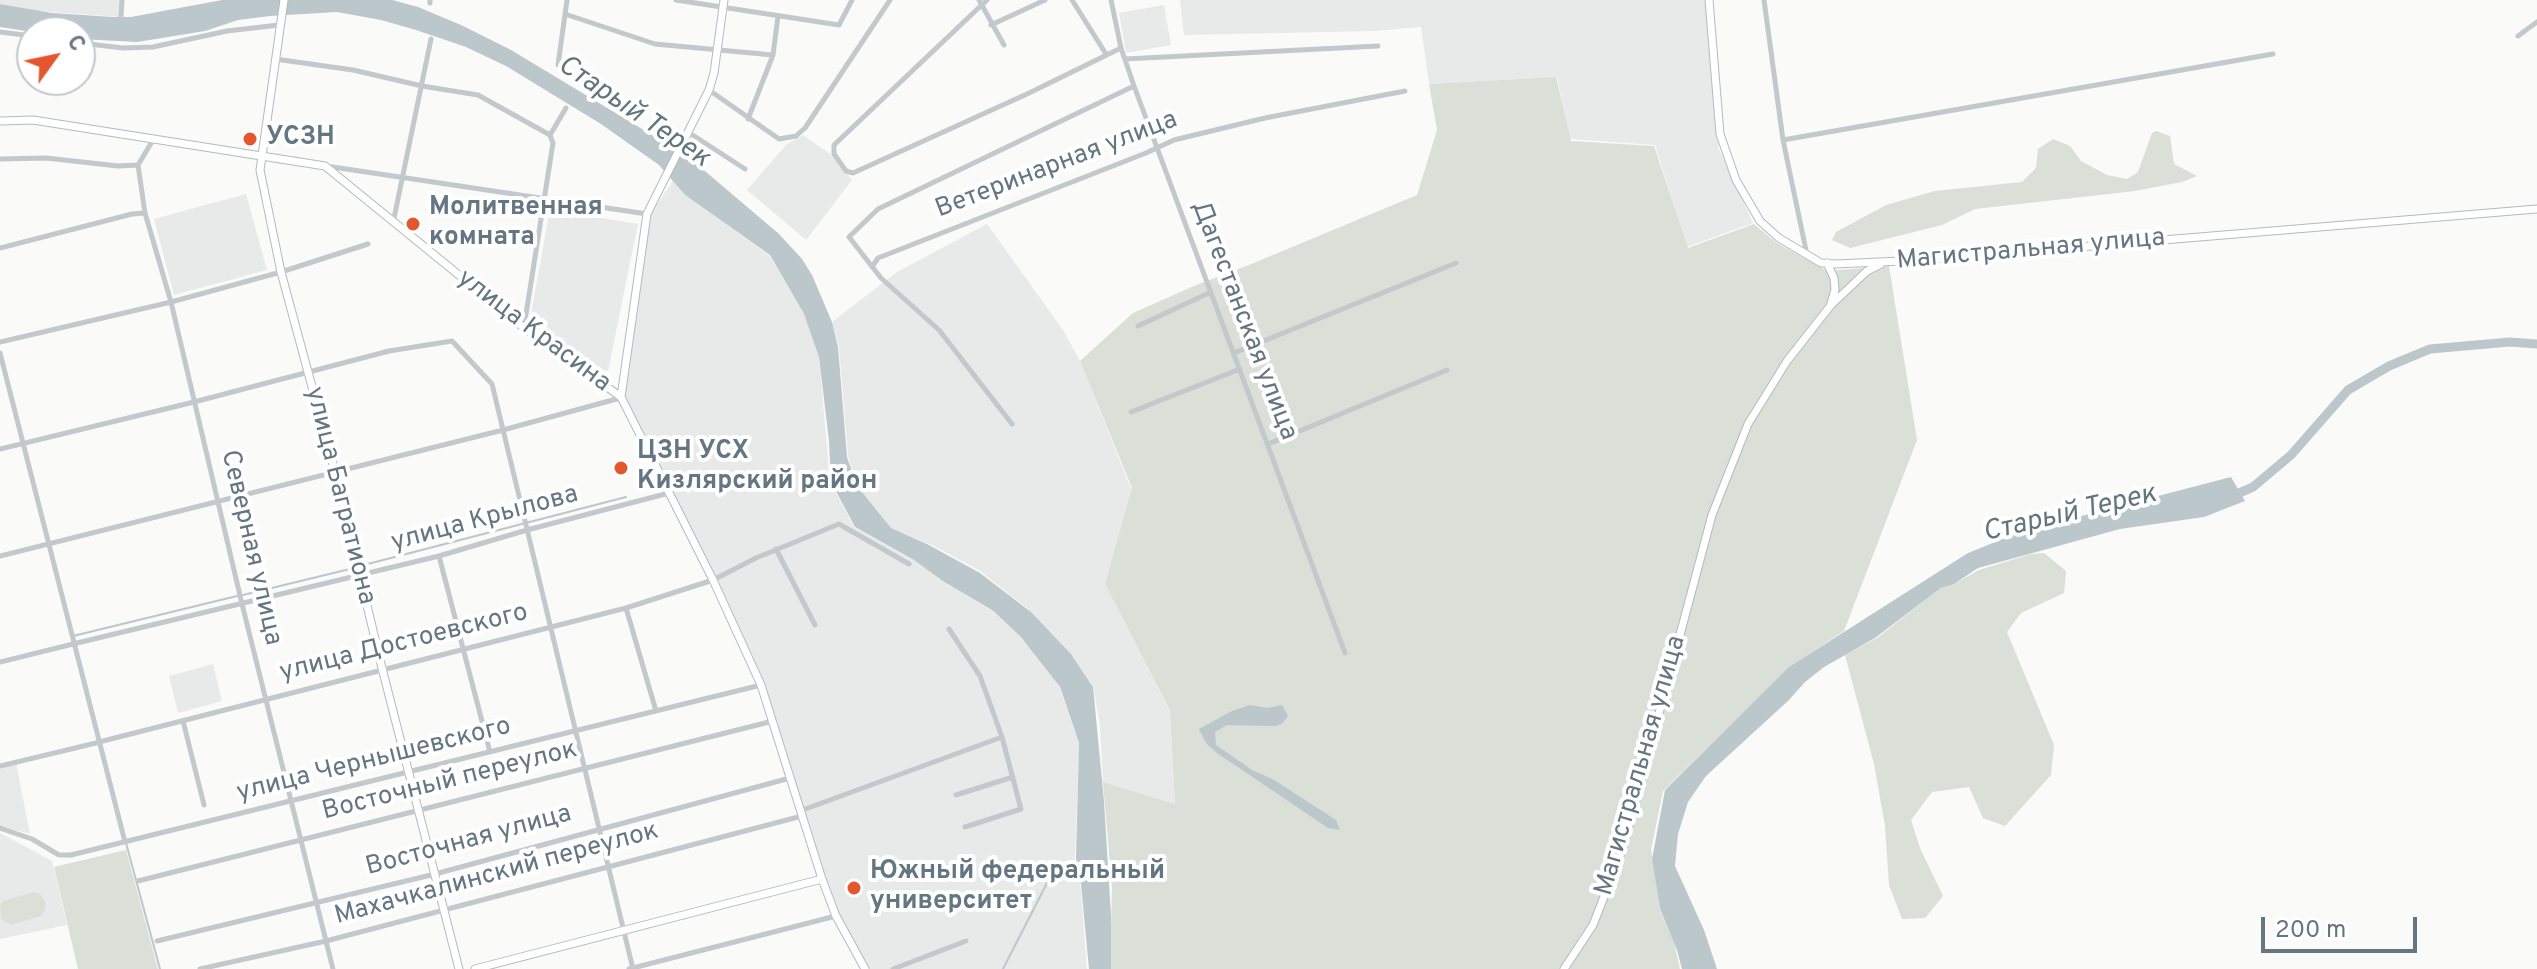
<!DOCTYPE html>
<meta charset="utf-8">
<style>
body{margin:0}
#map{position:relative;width:2537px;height:969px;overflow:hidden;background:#fafaf8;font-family:Overpass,sans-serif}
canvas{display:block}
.north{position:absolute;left:16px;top:16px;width:80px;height:80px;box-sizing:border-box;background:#fff;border:2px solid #c1c8cd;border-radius:50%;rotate:57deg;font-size:22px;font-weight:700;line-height:32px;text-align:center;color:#657683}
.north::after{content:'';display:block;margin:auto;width:28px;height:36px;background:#e4572e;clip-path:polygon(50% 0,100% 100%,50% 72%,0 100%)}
.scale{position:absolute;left:2261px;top:917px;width:156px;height:36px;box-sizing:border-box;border:4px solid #657683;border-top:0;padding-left:10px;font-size:24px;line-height:28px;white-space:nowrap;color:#657683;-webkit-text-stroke:6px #fff;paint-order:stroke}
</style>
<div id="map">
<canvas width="2537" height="969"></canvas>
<div class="north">С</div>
<div class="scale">200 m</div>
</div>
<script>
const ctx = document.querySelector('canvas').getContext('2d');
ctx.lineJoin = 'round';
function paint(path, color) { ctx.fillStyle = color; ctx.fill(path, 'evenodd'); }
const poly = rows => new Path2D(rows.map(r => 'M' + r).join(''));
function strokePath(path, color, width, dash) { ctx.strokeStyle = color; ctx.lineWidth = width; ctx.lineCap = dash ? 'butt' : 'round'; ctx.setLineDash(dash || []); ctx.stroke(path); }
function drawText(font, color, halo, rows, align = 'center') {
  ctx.font = font + ' Overpass,sans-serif'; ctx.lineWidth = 8; ctx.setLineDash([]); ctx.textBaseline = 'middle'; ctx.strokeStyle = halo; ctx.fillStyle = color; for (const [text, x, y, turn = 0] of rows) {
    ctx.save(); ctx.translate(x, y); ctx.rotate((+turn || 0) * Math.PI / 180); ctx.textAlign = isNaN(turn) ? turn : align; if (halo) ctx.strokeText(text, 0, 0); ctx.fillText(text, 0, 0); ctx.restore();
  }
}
paint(poly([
 [0,0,124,0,121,17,37,11,0,4],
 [1180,0,1710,0,1717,47,1718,147,1753,223,1687,247,1655,145,1570,139,1557,77,1429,84,1421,27,1375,31,1184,35],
 [1164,5,1171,45,1126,53,1119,13],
 [803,135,830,154,852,180,806,240,747,190,787,144],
 [673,181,685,195,770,256,806,318,819,356,830,482,854,527,915,561,991,610,1020,636,1047,667,1060,689,1079,744,1075,859,1080,880,1087,969,867,969,833,908,765,689,623,401,651,213],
 [246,194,267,270,174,295,154,219],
 [550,209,638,224,608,371,577,366,529,325],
 [987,224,1063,330,1080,361,1132,491,1105,584,1170,712,1175,804,1103,782,1100,725,1093,686,1071,654,1027,608,980,571,934,546,891,528,857,487,848,456,839,347,832,322,897,272],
 [213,664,222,701,178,713,169,676],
 [16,762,30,834,0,826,0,766],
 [0,833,52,861,67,925,0,939]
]), '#e8e9e9');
paint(poly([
 [1556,77,1571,141,1654,146,1688,248,1754,224,1777,243,1827,271,1889,266,1917,440,1844,631,1791,666,1663,791,1651,850,1660,911,1674,942,1680,969,1110,969,1112,887,1103,782,1175,804,1170,711,1105,584,1132,488,1080,361,1133,313,1194,286,1249,265,1417,195,1437,130,1429,84],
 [2156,131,2170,136,2174,164,2197,176,2182,182,2135,191,1975,209,1942,225,1850,248,1832,240,1836,232,1886,205,1935,191,2022,182,2036,168,2038,149,2053,139,2070,146,2081,161,2107,175,2127,179,2138,172,2152,133],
 [2044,553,2066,571,2064,593,2021,613,2007,632,2054,745,2051,775,2005,826,1983,818,1969,787,1932,792,1911,820,1920,848,1943,896,1925,918,1902,919,1889,885,1885,826,1874,764,1845,655,1877,638,1941,588,1954,584,1979,570,2031,554],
 [126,850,158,969,78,969,54,867],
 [34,892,40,894,45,902,45,910,41,916,11,925,1,919,0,905,3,901]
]), '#dadfd7');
paint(poly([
 [222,0,392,0,418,7,461,25,511,50,652,135,699,166,779,234,802,259,812,275,832,322,838,347,847,457,857,486,891,528,927,544,980,573,1031,612,1071,654,1093,687,1104,801,1111,916,1111,969,1089,969,1081,884,1076,858,1079,743,1060,687,1021,637,992,610,943,581,914,560,855,527,831,482,829,441,819,357,804,314,770,255,685,195,659,165,601,124,506,66,466,47,416,30,381,20,337,12,270,16,238,20,205,31,137,42,80,39,80,32,33,32,0,27,0,4,52,13,113,17,131,17],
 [2231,477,2245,501,2204,517,2120,529,1978,568,1954,584,1941,588,1875,638,1824,667,1805,682,1789,700,1706,776,1688,802,1678,834,1675,866,1704,930,1717,969,1682,969,1677,950,1660,909,1652,859,1665,790,1789,667,1968,553,2020,532],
 [1250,705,1267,708,1282,705,1288,716,1282,724,1275,726,1227,725,1215,732,1216,745,1252,770,1274,780,1336,820,1340,830,1328,828,1217,753,1206,743,1199,729,1232,711]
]), '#bbc7cb');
strokePath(poly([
 [360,566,626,497],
 [243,595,354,568],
 [73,636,237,596],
 [126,843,160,969],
 [1003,969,1047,883,1079,870]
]), '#bbc7cb', 2);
strokePath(poly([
 [2230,497,2253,487,2291,455,2348,390,2389,366,2430,349,2510,342,2537,344]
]), '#bbc7cb', 9);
const secondary = poly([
 [284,0,260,170,281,272,335,472,382,668,459,969],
 [1709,0,1720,134,1736,180,1760,221,1779,238,1821,263,1836,264,1922,260,2537,209],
 [0,121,33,120,325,166,524,328,621,397,713,580,761,685,822,879,836,916,865,969],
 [1827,263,1834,278,1835,290,1831,303],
 [621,397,647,214,709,90,714,73,724,0],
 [475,969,822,879],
 [1564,969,1593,925,1623,848,1712,515,1748,424,1787,361,1831,305,1867,271,1881,264]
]);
strokePath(secondary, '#b3babf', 9);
strokePath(poly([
 [676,0,839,25,852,0],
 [979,0,1004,45],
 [987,0,834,145,834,154,846,171,853,173,1027,94,1121,48],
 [1072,0,1106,54],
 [1111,0,1121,48,1134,86,1345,653],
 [1764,0,1783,140,1807,255],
 [430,3,430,0],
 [565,14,655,44,773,55],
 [121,17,122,0],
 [991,25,1045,0],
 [0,32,32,36],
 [2518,36,2537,22],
 [80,43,123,48,153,47,227,31,279,25],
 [275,59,353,70,422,86,478,95,550,135],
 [1125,59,1378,46],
 [558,65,567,0],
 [709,90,779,139,796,136,805,128,890,0],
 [748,119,773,55,778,16],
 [688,132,745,169],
 [153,140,138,165,145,213,171,302,242,604,333,969],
 [1783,140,2273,54],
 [0,159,46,158,118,166,138,165],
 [326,166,647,214],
 [393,223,431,39],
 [0,248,132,214,145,213],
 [872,267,878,258,1146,153,1174,140,1265,118,1405,91],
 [1138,326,1211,292],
 [524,327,553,143,550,135,566,108],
 [0,342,171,302,281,272,368,244],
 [0,353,125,842],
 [1234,353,1456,263],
 [1131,412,1240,369],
 [1012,424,939,330,881,278,849,237,878,209,1134,86],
 [1268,444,1447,370],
 [0,449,194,402,389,351,452,341,492,384,633,969],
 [776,549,815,625],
 [0,556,503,430,620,398],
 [439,556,490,752],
 [626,608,656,711],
 [949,629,980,676,1002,737,1021,809,965,827],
 [77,643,439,556,527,530,669,493],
 [0,662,73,644],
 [183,721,204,805],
 [103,741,626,608,713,580,756,558,839,524,909,564],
 [0,766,100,742],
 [956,795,1013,777],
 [800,811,1002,737],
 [0,828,32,839,59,855,71,855,761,685],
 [138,881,773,721],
 [157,941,435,874,790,778],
 [200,969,326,941,802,816],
 [629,969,836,916],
 [893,969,966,941]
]), '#c3c8cc', 5);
strokePath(secondary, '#fff', 7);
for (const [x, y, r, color] of [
 [250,139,8,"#e4572e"],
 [413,224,8,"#e4572e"],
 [621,468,8,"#e4572e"],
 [854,888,8,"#e4572e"]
]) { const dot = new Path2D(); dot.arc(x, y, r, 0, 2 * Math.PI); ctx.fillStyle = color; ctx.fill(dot); strokePath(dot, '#fff', 3); }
drawText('bold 26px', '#657683', '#fff', [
 ["УСЗН",266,139],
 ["Молитвенная",429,209],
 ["комната",429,239],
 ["ЦЗН УСХ",637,453],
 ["Кизлярский район",637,483],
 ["Южный федеральный",870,873],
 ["университет",870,903]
], 'left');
drawText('26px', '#657683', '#fff', [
 ["Ветеринарная улица",1057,166,-21],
 ["Магистральная улица",2031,251,-5],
 ["Дагестанская улица",1243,321,69],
 ["улица Красина",533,332,37],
 ["улица Багратиона",339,496,76],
 ["улица Крылова",485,520,-15],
 ["Северная улица",250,548,77],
 ["улица Достоевского",404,644,-14],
 ["улица Чернышевского",374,761,-14],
 ["Магистральная улица",1642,766,-74],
 ["Восточный переулок",450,782,-14],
 ["Восточная улица",469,842,-15],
 ["Махачкалинский переулок",497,875,-15]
]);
drawText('italic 28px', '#60757c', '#fff', [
 ["Старый Терек",633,113,34],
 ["Старый Терек",2070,515,-13]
]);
</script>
